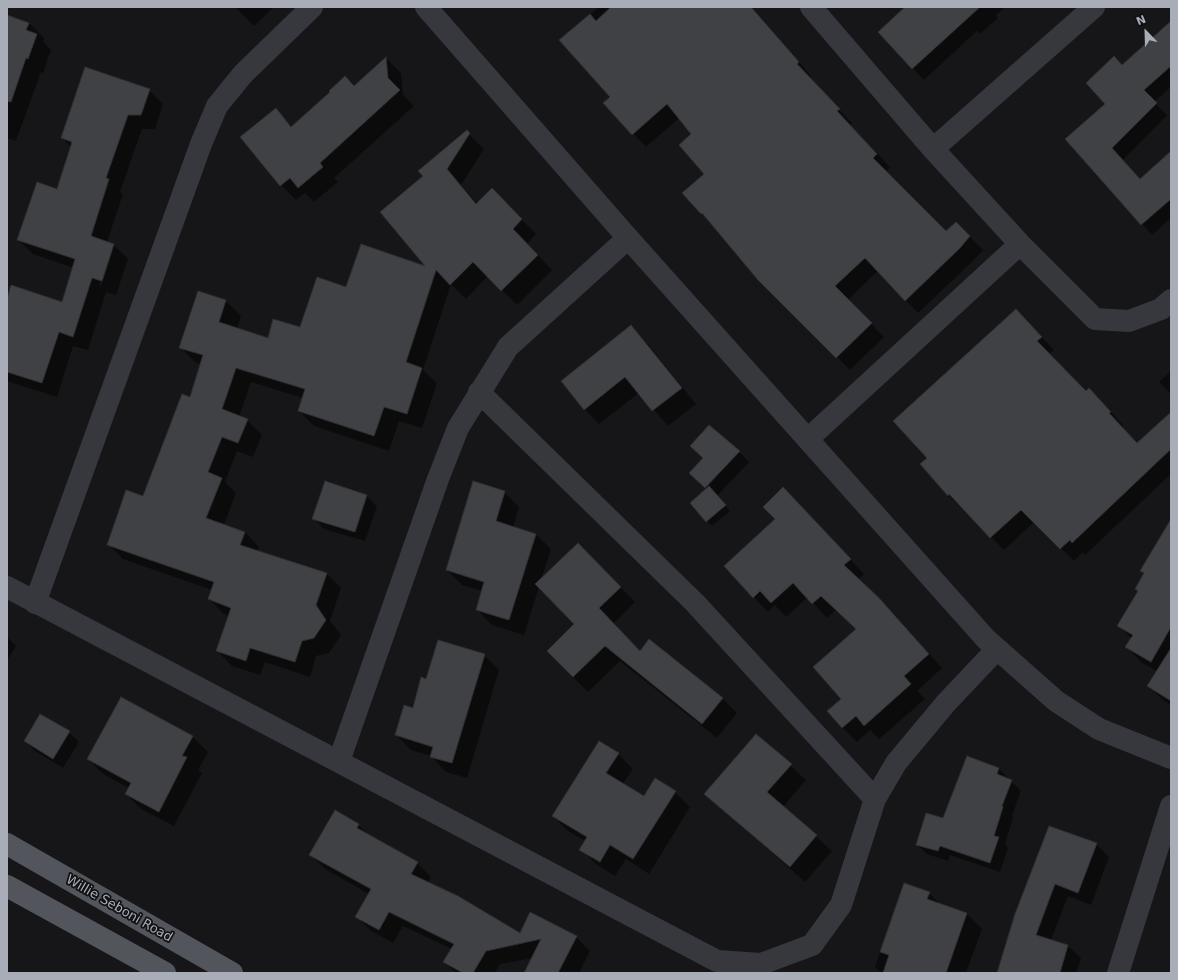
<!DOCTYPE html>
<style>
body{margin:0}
#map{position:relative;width:1178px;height:980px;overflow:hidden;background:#161618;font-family:"DejaVu Sans",sans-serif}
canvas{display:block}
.frame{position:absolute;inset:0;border:8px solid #a8adb8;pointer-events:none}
.north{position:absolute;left:1126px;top:12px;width:40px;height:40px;-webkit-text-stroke:3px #111113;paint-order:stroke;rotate:337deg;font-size:11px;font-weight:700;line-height:16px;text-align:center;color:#a8adb8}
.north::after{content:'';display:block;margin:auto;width:14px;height:18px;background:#a8adb8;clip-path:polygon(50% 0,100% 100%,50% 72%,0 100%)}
</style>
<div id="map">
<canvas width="1178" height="980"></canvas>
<div class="frame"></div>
<div class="north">N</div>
</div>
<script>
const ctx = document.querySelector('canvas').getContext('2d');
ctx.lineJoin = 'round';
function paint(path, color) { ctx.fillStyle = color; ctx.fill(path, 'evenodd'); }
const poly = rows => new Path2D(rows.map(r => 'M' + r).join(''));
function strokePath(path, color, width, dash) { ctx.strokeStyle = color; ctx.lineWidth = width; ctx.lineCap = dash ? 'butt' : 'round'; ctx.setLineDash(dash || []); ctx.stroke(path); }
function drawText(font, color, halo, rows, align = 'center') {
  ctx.font = font + ' "DejaVu Sans",sans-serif'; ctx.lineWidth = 3.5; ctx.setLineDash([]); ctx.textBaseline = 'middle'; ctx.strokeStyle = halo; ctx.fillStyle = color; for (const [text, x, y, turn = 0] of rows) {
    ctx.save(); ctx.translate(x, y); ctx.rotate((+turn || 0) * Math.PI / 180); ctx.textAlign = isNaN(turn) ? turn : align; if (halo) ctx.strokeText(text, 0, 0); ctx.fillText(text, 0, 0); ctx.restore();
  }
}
paint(poly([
 [235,7,274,7,254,26],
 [599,7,752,7,811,76,809,78,852,123,850,125,890,167,886,171,946,233,956,223,983,250,973,261,918,313,878,271,848,300,884,337,850,370,759,279,715,227,683,193,705,174,693,134,679,118,646,147,604,103,611,97,561,40],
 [937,7,1005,7,996,15,998,18,980,34,977,31,924,80,879,32],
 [7,16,29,23,44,38,43,41,51,50,43,73,41,72,16,141,7,138],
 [1171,23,1171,87,1154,102,1167,115,1123,160,1140,180,1171,152,1171,218,1152,235,1067,139,1107,104,1122,66],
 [386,58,401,73,403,94,414,106,334,178,338,182,314,202,305,193,296,200,281,185,276,109,292,127,354,87],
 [149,90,163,104,155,129,142,129,120,192,123,194,107,242,114,245,128,259,116,295,106,292,88,350,73,346,57,397,7,381,7,303,63,303,74,268,33,254,18,240,58,190,72,148,62,138],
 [110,252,112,252,101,286,99,286],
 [469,134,484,149,461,185,478,204,492,190,536,234,527,244,552,270,517,305,488,276,466,299,451,284,423,370,437,383,422,428,399,421,389,451,314,426,299,411,303,398,251,382,239,417,247,420,262,435,253,457,237,451,225,482,236,493,224,525,245,532,259,547,258,551,326,573,341,588,330,621,341,635,329,653,316,656,310,677,265,662,260,675,232,666,217,651,229,616,224,614,209,599,212,590,123,559,108,544,143,497,190,398,201,364,195,362,180,347,198,293,226,301,241,316,237,329,268,339,300,329,347,288,428,268,424,176],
 [1029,323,1054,350,1049,354,1086,392,1102,402,1123,425,1121,427,1137,444,1171,413,1171,474,1085,555,1083,552,1074,561,1034,522,1004,550,962,507,961,508,948,495,928,458],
 [631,327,646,342,696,404,668,426,639,393,599,424,584,409],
 [1171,371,1171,394,1159,382],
 [739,452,749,462,717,496,730,511,712,526,707,521,707,489,700,483,704,458],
 [504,492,519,507,513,528,536,534,551,549,541,580,593,559,635,602,613,624,640,652,722,698,737,713,717,738,620,661,588,692,573,677,576,624,539,587,524,635,492,625,477,610,482,591,462,585,447,570],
 [366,495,377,506,365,541,324,529,314,519],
 [797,502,864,574,858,580,894,614,942,668,917,691,925,699,879,739,870,730,857,742,842,727,842,699,857,630,836,610,827,618,808,597,786,617,775,605,768,612,725,566],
 [1171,521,1171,705,1163,700,1148,686,1157,671,1141,662,1127,647,1132,639,1119,626,1139,591,1145,574,1141,571],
 [7,637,16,646,7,661],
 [484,655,499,670,467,778,446,772,431,756,411,750,396,735,413,709,427,680],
 [122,698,193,737,208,752,198,770,202,773,174,826,141,809,126,794,129,788,103,774,88,759],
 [69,732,79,742,63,768,35,751,25,741],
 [756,735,806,780,783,807,832,851,805,882,705,793],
 [618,754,633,769,623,784,645,797,675,792,690,807,649,874,626,859,615,876,596,864,581,849,585,841,568,831,553,816],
 [999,769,1021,791,1012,816,1013,818,1005,844,1008,848,1000,872,950,855,948,861,927,854,917,844],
 [358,825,371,837,417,863,431,877,428,883,520,934,576,937,590,951,579,973,525,973,533,958,500,964,495,973,456,973,445,962,452,949,403,926,393,943,370,930,356,916,369,894,325,869,311,855],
 [1096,844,1109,857,1091,905,1068,896,1051,940,1068,946,1081,958,1076,973,998,973,1016,915],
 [904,884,929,893,942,906,967,914,982,929,966,973,881,973,875,967]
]), '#0007');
const building = poly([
 [611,7,751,7,799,62,797,64,840,109,837,111,877,154,873,158,946,231,956,222,970,236,960,248,905,301,865,258,835,286,872,323,836,358,758,280,702,213,701,214,682,193,704,174,679,145,691,134,667,104,632,135,603,103,610,97,559,40,590,14,596,21,611,7],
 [905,7,980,7,912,69,878,32,905,7],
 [7,15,29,23,26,30,37,34,28,59,26,58,11,102,7,101,7,15],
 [1171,21,1171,66,1144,90,1157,103,1112,148,1140,179,1171,151,1171,199,1141,225,1065,139,1105,104,1086,83,1114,56,1122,65,1171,21],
 [386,57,388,78,400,90,320,163,323,167,298,188,290,178,280,186,240,137,276,108,291,127,330,92,329,91,345,76,354,86,386,57],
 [85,67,150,89,141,115,128,115,106,178,109,179,91,236,114,244,102,281,92,278,73,337,59,332,42,383,7,372,7,299,11,285,62,302,75,259,17,240,37,182,57,189,72,142,61,138,85,67],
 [467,130,470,133,447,169,476,204,492,188,522,219,513,229,538,255,501,291,473,262,450,285,436,270,406,362,422,368,407,414,384,407,374,436,298,411,305,389,236,368,222,409,248,419,238,443,222,437,208,472,222,478,206,518,245,532,240,545,327,573,316,605,326,620,314,638,302,641,295,662,250,648,246,661,216,651,231,608,208,599,214,582,107,545,126,490,143,496,182,394,190,397,203,355,179,348,198,291,226,300,219,322,268,338,273,319,300,327,317,277,346,287,361,244,425,266,380,212,423,176,418,171,467,130],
 [1016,309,1042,337,1037,341,1086,391,1089,388,1111,412,1109,413,1137,443,1171,412,1171,449,1072,543,1070,540,1060,549,1021,510,990,538,949,494,948,496,920,464,927,458,893,421,1016,309],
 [631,325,682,388,652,411,625,377,584,410,561,381,631,325],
 [709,425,740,451,705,488,689,473,703,458,690,446,709,425],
 [325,481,367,495,355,532,312,519,325,481],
 [473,481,505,491,496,521,536,534,509,620,476,610,484,582,446,570,473,481],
 [709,486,726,505,706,522,690,503,709,486],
 [783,487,851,559,844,565,879,598,929,654,904,676,911,684,864,726,856,716,842,728,827,711,841,699,813,667,856,629,821,596,812,604,793,583,771,603,760,591,753,598,724,566,775,519,763,507,783,487],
 [1171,519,1171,627,1151,662,1125,647,1133,635,1117,626,1138,591,1135,589,1144,573,1140,571,1171,519],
 [578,543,621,587,599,608,640,651,649,639,723,698,702,724,605,646,573,677,547,651,574,624,535,584,578,543],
 [438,640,485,654,452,763,430,757,433,747,395,735,404,705,413,708,421,677,426,679,438,640],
 [1171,648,1171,701,1147,686,1171,648],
 [121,697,193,736,182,756,187,757,159,812,125,794,131,783,87,759,121,697],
 [40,714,70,731,53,759,24,741,40,714],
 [756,734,792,764,767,792,817,835,790,867,704,794,756,734],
 [599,741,619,753,606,773,644,796,655,778,676,791,633,859,610,845,600,862,579,850,587,837,552,816,599,741],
 [967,756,999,768,997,774,1012,780,1002,806,1003,807,994,836,999,837,990,863,940,846,938,851,916,845,926,813,943,818,967,756],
 [335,810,359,824,357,828,418,862,411,874,458,896,520,933,530,912,577,936,558,973,524,973,541,939,486,951,473,973,463,973,443,962,454,944,389,912,379,930,355,917,371,889,309,855,335,810],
 [1049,826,1097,843,1078,893,1055,884,1036,935,1068,945,1060,973,997,973,1015,914,1049,826],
 [904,883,930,892,927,899,967,913,946,973,883,973,889,955,880,952,904,883]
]);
paint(building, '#404145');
strokePath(building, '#303034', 1);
strokePath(poly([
 [426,7,628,238,986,639,1056,701,1099,729,1171,758],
 [811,7,933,149,1020,244,1095,319,1129,321,1161,309,1171,300],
 [933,149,1094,7],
 [479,392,695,603,875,799],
 [809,438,1020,244],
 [7,587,717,961,761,964,812,945,841,905,875,799,896,763,946,703,997,649],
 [35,603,201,144,217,106,243,74,312,7],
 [339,761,438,479,458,428,508,347,628,238],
 [1118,973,1171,806]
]), '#37383d', 22);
strokePath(poly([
 [7,844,232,973],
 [7,886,165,973]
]), '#53555c', 22);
drawText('13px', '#a8adb8', '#111113', [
 ["Willie Seboni Road",119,909,30]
]);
</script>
